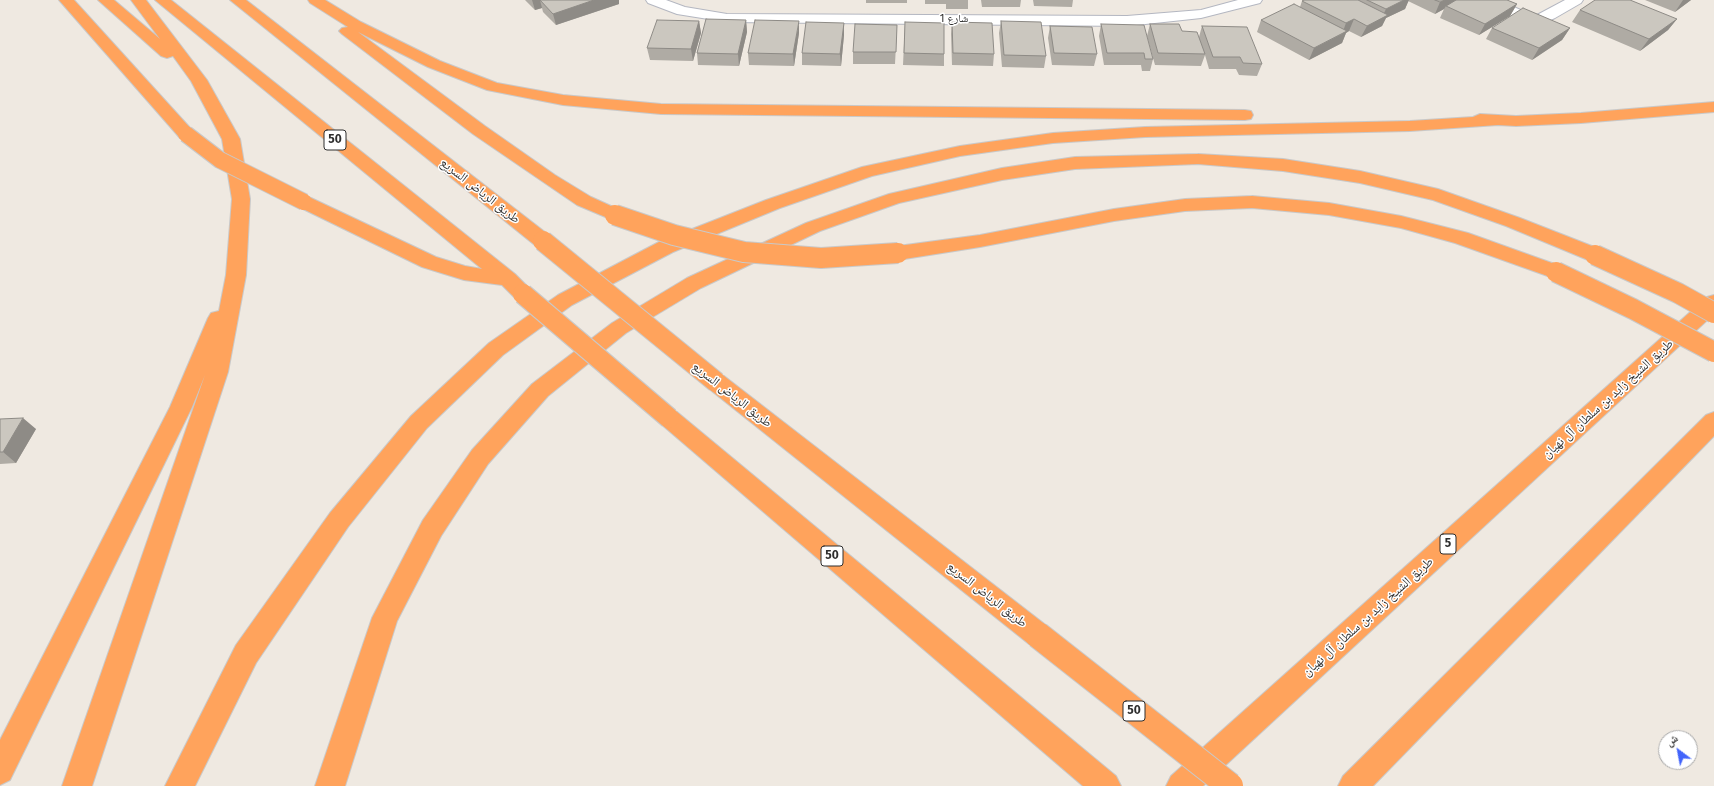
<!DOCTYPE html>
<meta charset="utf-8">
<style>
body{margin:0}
#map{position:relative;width:1714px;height:786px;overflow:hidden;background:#efe9e1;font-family:"Fira Sans","Noto Naskh Arabic",sans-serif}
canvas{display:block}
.north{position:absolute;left:1658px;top:730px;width:40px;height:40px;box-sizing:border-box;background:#fff;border:1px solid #ababab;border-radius:50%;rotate:328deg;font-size:11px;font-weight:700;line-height:16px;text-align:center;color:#2e2e2e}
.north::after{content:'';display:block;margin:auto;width:14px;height:18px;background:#4264fb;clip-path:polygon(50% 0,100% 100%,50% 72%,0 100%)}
</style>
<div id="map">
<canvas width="1714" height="786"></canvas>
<div class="north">ش</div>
</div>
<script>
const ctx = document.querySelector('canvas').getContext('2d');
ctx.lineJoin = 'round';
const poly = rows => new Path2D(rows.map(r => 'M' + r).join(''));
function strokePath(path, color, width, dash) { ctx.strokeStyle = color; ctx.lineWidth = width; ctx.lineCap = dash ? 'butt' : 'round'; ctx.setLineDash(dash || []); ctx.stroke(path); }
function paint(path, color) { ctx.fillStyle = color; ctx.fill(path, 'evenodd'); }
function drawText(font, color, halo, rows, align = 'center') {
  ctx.font = font + ' "Fira Sans","Noto Naskh Arabic",sans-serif'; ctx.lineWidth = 3; ctx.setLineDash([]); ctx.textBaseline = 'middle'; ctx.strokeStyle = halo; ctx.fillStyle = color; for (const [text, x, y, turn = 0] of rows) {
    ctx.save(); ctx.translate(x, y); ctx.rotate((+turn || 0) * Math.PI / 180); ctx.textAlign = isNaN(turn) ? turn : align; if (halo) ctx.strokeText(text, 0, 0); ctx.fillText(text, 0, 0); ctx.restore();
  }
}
const minor = poly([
 [1478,0,1497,0,1528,13,1537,15,1565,0,1583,0,1581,3,1555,18,1539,25,1519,20,1480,3,1478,0]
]);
const tertiary = poly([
 [646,0,666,0,685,7,727,14,1127,16,1201,10,1238,0,1262,0,1260,3,1201,18,1127,26,727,22,677,14,648,3,646,0]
]);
const motorway = poly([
 [59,0,74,0,192,130,195,134,192,138,186,139,180,138,59,0],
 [98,0,114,0,160,39,131,0,146,0,207,80,240,139,250,199,246,275,228,372,92,786,62,786,205,375,192,407,10,780,0,785,0,740,170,407,208,318,211,313,219,311,226,275,232,199,222,139,191,81,173,56,167,58,161,56,98,0],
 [155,0,171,0,515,274,530,289,533,294,530,299,523,301,516,299,502,285,464,280,422,267,297,206,295,202,297,198,304,196,311,198,436,257,465,266,482,269,155,0],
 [230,0,246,0,550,236,553,241,550,246,543,247,536,246,230,0],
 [308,0,325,0,361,22,440,61,497,83,563,95,661,104,1245,110,1251,111,1253,115,1251,119,1245,120,661,114,563,105,487,90,428,67,358,32,485,126,555,175,591,197,622,211,624,215,622,219,615,221,577,205,473,134,342,34,339,31,342,28,348,27,310,3,308,0],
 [1714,102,1714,112,1581,123,1516,126,1498,125,1410,131,1145,137,1053,143,960,156,872,176,780,208,673,252,572,305,503,355,427,428,348,527,256,663,195,786,165,786,236,645,330,513,411,416,489,343,558,295,659,242,766,200,862,167,960,146,1053,133,1145,127,1410,121,1473,117,1480,114,1516,116,1581,113,1714,102],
 [1198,154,1283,159,1360,171,1438,189,1520,218,1602,250,1605,255,1602,260,1595,262,1588,260,1506,226,1433,200,1360,183,1283,171,1198,164,1075,169,1002,180,899,203,820,231,701,288,626,333,548,396,488,464,441,536,397,621,345,786,315,786,372,618,423,520,472,450,532,384,612,323,687,278,806,223,889,194,1002,168,1075,157,1198,154],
 [1252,196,1329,203,1401,216,1468,233,1563,267,1566,272,1563,277,1556,279,1455,243,1401,228,1329,215,1252,208,1185,211,1114,221,980,247,898,260,891,258,888,253,891,248,898,246,980,235,1114,209,1185,199,1252,196],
 [1714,295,1714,314,1203,786,1166,786,1171,776,1707,297,1714,295],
 [716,374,724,376,1047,626,1051,635,1047,644,1038,647,1029,644,708,388,705,382,708,376,716,374],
 [669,409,677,412,1116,776,1121,786,1083,786,661,424,658,418,661,412,669,409],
 [1714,412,1714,436,1373,786,1338,786,1343,776,1706,415,1714,412]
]);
strokePath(minor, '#b4b7c1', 2);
strokePath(tertiary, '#b4b7c1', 2);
strokePath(motorway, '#c9c9c9', 2);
paint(minor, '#fff');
paint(tertiary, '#fff');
paint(motorway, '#ffa35c');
const motorwayBridgeFar2 = poly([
 [186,134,220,160,304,202]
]);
const motorwayBridgeFar1 = poly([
 [615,215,674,235,744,252,821,258,898,253],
 [543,241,716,382],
 [1595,255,1678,293,1714,313],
 [1556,272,1633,309,1714,352],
 [523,294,669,418]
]);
const motorwayBridge = poly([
 [1038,635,1230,786]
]);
strokePath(motorwayBridgeFar2, '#c9c9c9', 18, []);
strokePath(motorwayBridgeFar1, '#c9c9c9', 22, []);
strokePath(motorwayBridge, '#c9c9c9', 28, []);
strokePath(motorwayBridgeFar2, '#ffa35c', 16);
strokePath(motorwayBridgeFar1, '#ffa35c', 20);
strokePath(motorwayBridge, '#ffa35c', 26);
paint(poly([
 [525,0,619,0,619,4,556,25,543,12,542,8,535,10],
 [866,0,907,0,907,3,866,3],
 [925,0,968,0,968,9,946,9,946,4,925,4],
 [981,0,1021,0,1020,7,982,7],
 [1033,0,1073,0,1072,7,1034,6],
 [1304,0,1507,0,1517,4,1510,16,1479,35,1440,18,1444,9,1435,14,1408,1,1405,9,1386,18,1382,26,1361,37,1349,31,1346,33,1342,43,1309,60,1257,32,1261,20,1300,7,1302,1],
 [1645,0,1691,0,1675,12],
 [1580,10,1677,19,1668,30,1640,51,1572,22],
 [746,20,747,32,739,66,698,65,697,53],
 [699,21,701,33,693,61,650,60,647,48],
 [1001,21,1046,56,1044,68,1002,67,999,33],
 [905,22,944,54,944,66,903,65],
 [952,22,994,54,993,66,952,65,951,34],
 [844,23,844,35,841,66,802,65,802,53],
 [1101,24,1153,59,1150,71,1142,71,1141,65,1104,65,1099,36],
 [1150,24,1182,31,1199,37,1202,26,1262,64,1257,76,1239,75,1236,69,1209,69,1205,55,1201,66,1155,65,1147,36],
 [897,25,895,64,853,64,853,52],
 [1050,26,1097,54,1094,66,1052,65,1048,38],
 [1492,28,1570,28,1562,40,1532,60,1486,39],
 [799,33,794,66,749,65,748,53],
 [0,419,36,429,16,463,0,464]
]), '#afaba4');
paint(poly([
 [532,0,565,0,540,0,542,8,535,10],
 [594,0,619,0,619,4,556,25,553,14],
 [1404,0,1409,0,1405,9,1386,18,1382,26,1361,37,1367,26,1382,17,1386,9],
 [1445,0,1463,0,1446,6,1444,9,1435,14,1440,2],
 [1683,0,1691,0,1675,12],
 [1517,4,1510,16,1479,35,1485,24],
 [1354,19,1349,31,1346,33,1342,43,1309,60,1314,48,1342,34,1346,23],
 [1677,19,1668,30,1640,51,1649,39],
 [746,20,747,32,739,66,738,54],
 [699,21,701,33,693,61,691,49],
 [799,21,799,33,794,66,793,54],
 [844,23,844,35,841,66,840,54],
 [1570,28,1562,40,1532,60,1539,48],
 [23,418,36,429,16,463,3,452]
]), '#8e8b86');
const building = poly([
 [540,0,594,0,553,14,540,0],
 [1304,0,1358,0,1388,15,1367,26,1354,19,1346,23,1302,1,1304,0],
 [1367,0,1404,0,1386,9,1367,0],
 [1435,0,1445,0,1440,2,1435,0],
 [1456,0,1507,0,1517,4,1485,24,1446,6,1456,0],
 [1595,0,1630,0,1677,19,1649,39,1580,10,1595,0],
 [1294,4,1347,31,1314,48,1261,20,1294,4],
 [1523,8,1570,28,1539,48,1492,28,1523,8],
 [706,19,746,20,738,54,697,53,706,19],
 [657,20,699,21,691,49,647,48,657,20],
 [755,20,799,21,793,54,748,53,755,20],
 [1001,21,1041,22,1046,56,1004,55,1001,21],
 [806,22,844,23,840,54,802,53,806,22],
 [905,22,944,23,944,54,904,53,905,22],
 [952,22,992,23,994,54,953,53,952,22],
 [855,24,897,25,896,52,853,52,855,24],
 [1101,24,1144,25,1153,59,1145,59,1144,53,1107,53,1101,24],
 [1150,24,1179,24,1182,31,1197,32,1205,54,1158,53,1150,24],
 [1050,26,1092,27,1097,54,1054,53,1050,26],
 [1202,26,1247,27,1262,64,1243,63,1240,57,1213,57,1202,26],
 [23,418,3,452,0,452,0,419,23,418]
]);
paint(building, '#cbc7bf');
strokePath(building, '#8e8b86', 1);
drawText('11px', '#2e2e2e', '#fff', [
 ["شارع 1",954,19]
]);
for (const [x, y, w] of [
 [335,140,22],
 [1448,544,16],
 [832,556,22],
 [1134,711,22]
]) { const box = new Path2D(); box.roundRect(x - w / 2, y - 10, w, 20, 3); ctx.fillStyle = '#fff'; ctx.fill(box); strokePath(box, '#2e2e2e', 1); }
drawText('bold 12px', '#2e2e2e', null, [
 ["50",335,140],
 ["5",1448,544],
 ["50",832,556],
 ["50",1134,711]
]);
drawText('13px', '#2e2e2e', '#fff', [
 ["طريق الرياض السريع",480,191,38],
 ["طريق الرياض السريع",732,395,38],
 ["طريق الشيخ زايد بن سلطان آل نهيان",1608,399,-42],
 ["طريق الرياض السريع",987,595,38],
 ["طريق الشيخ زايد بن سلطان آل نهيان",1368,617,-42]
]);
</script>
